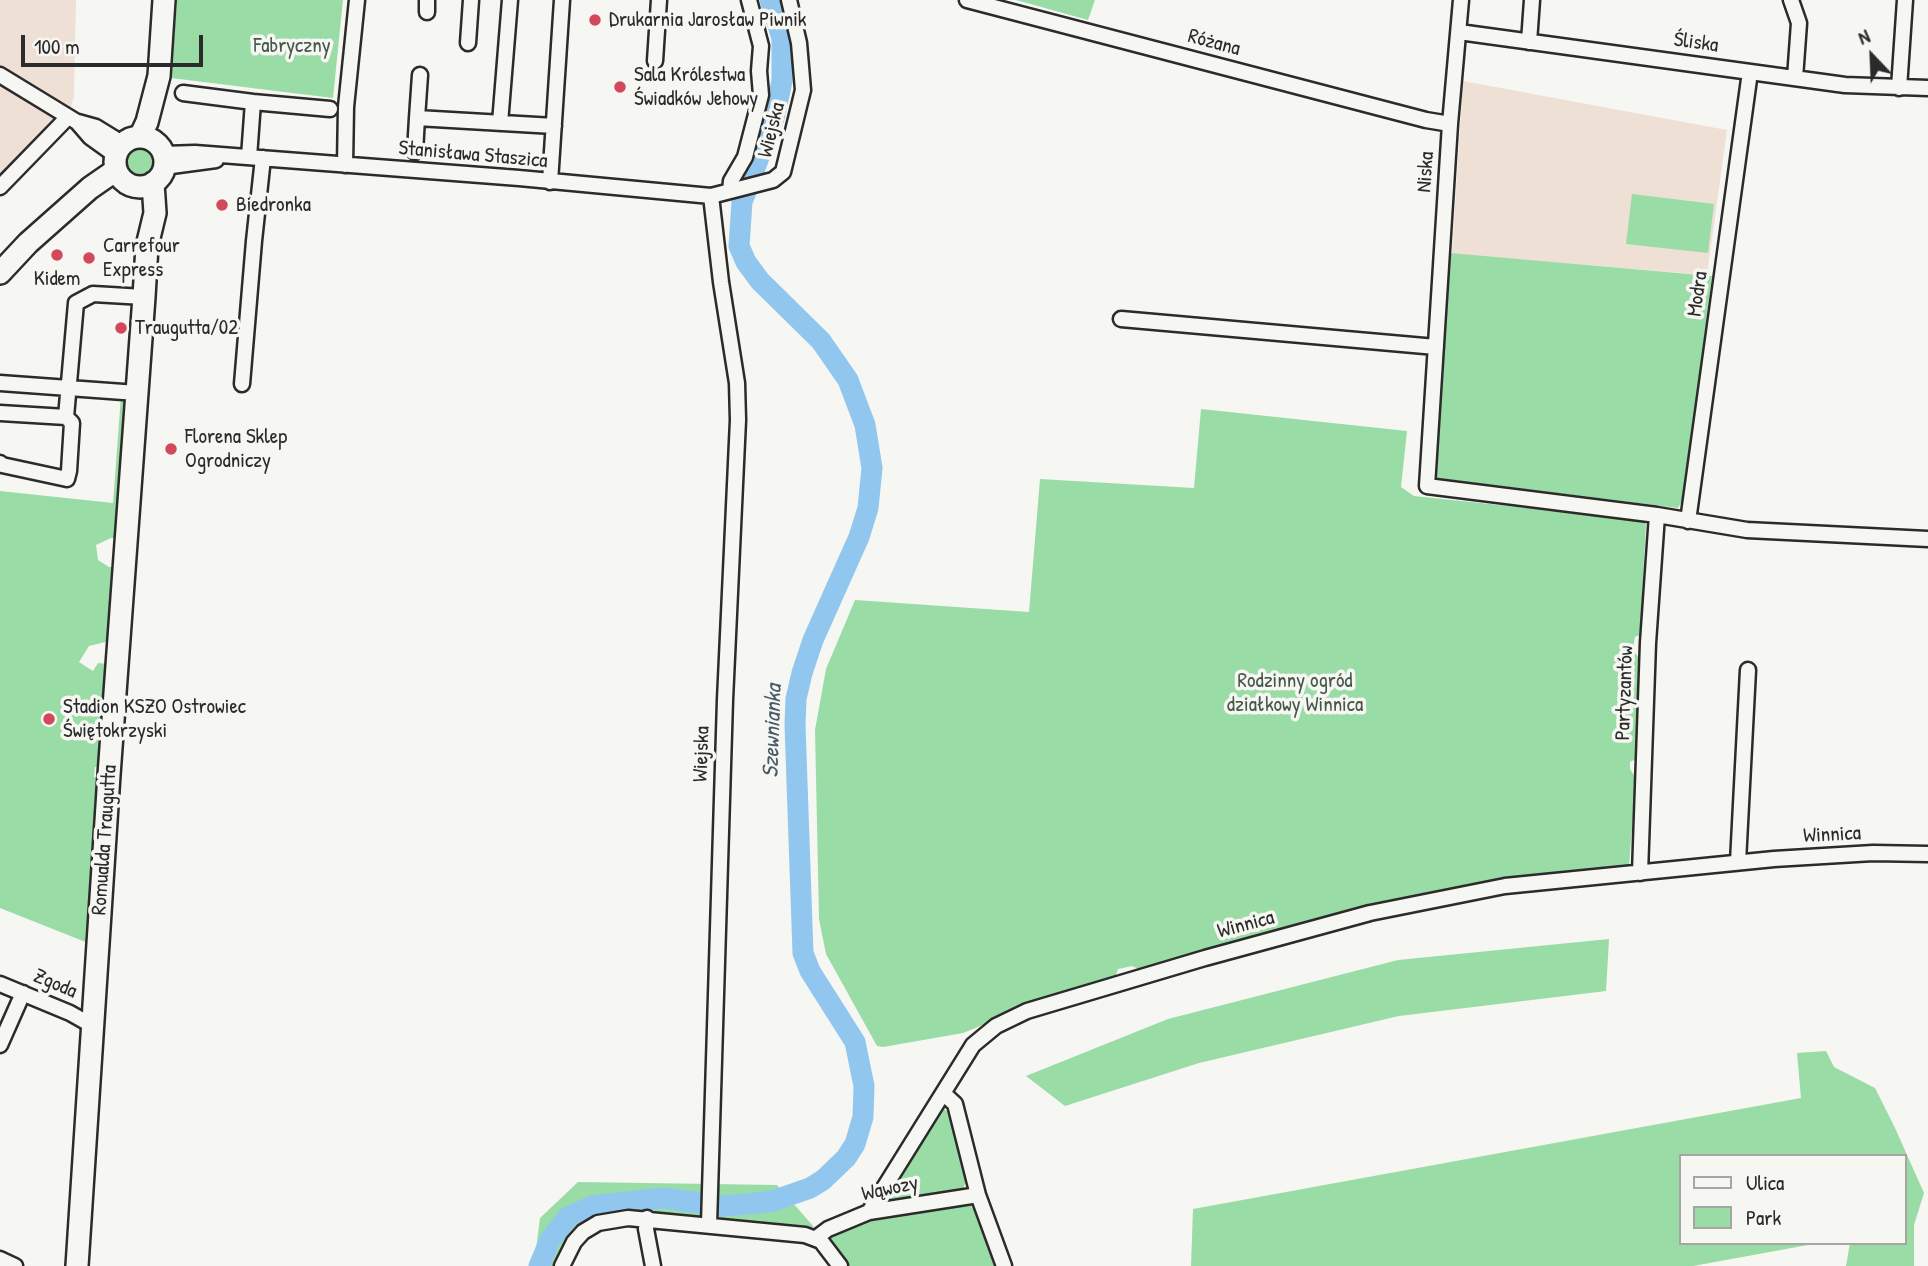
<!DOCTYPE html>
<meta charset="utf-8">
<style>
body{margin:0}
#map{position:relative;width:1928px;height:1266px;overflow:hidden;background:#f6f6f2;font-family:"Patrick Hand",sans-serif}
canvas{display:block}
.legend{position:absolute;left:1679px;top:1154px;width:228px;height:91px;box-sizing:border-box;background:#f6f6f2;border:2px solid #a5a5a2;margin:0;padding:9px 12px;list-style:none;font-size:21px;color:#2b2b2b}
.legend li{display:flex;align-items:center;gap:14px;height:35px}
.legend b{width:35px;border:2px solid #a5a5a2}
.north{position:absolute;left:1837px;top:21px;width:70px;height:70px;-webkit-text-stroke:5px #f6f6f2;paint-order:stroke;rotate:337deg;font-size:19px;font-weight:700;line-height:28px;text-align:center;color:#2b2b2b}
.north::after{content:'';display:block;margin:auto;width:24px;height:32px;background:#2b2b2b;clip-path:polygon(50% 0,100% 100%,50% 72%,0 100%)}
.scale{position:absolute;left:21px;top:35px;width:182px;height:32px;box-sizing:border-box;border:4px solid #2b2b2b;border-top:0;padding-left:9px;font-size:21px;line-height:24px;white-space:nowrap;color:#2b2b2b;-webkit-text-stroke:5px #f6f6f2;paint-order:stroke}
</style>
<div id="map">
<canvas width="1928" height="1266"></canvas>
<ul class="legend">
<li><b style="height:9px;background:#f6f6f2"></b>Ulica</li>
<li><b style="height:19px;background:#9adca6"></b>Park</li>
</ul>
<div class="north">N</div>
<div class="scale">100 m</div>
</div>
<script>
const ctx = document.querySelector('canvas').getContext('2d');
ctx.lineJoin = 'round';
function paint(path, color) { ctx.fillStyle = color; ctx.fill(path, 'evenodd'); }
const poly = rows => new Path2D(rows.map(r => 'M' + r).join(''));
function strokePath(path, color, width, dash) { ctx.strokeStyle = color; ctx.lineWidth = width; ctx.lineCap = dash ? 'butt' : 'round'; ctx.setLineDash(dash || []); ctx.stroke(path); }
function drawText(font, color, halo, rows, align = 'center') {
  ctx.font = font + ' "Patrick Hand",sans-serif'; ctx.lineWidth = 7; ctx.setLineDash([]); ctx.textBaseline = 'middle'; ctx.strokeStyle = halo; ctx.fillStyle = color; for (const [text, x, y, turn = 0] of rows) {
    ctx.save(); ctx.translate(x, y); ctx.rotate((+turn || 0) * Math.PI / 180); ctx.textAlign = isNaN(turn) ? turn : align; if (halo) ctx.strokeText(text, 0, 0); ctx.fillText(text, 0, 0); ctx.restore();
  }
}
paint(poly([
 [0,0,76,0,74,97,68,117,0,187],
 [1463,81,1727,130,1707,275,1452,254]
]), '#efe0d5');
paint(poly([
 [177,0,343,0,333,98,171,78],
 [1016,0,1095,0,1088,20],
 '122 161a17 17 0 1 1 34 0a17 17 0 1 1-34 0Z',
 [1632,194,1714,204,1708,253,1626,244],
 [1450,253,1712,276,1683,499,1678,508,1436,478],
 [121,396,127,399,117,538,111,538,96,545,98,560,109,567,115,567,109,641,89,646,79,662,93,671,98,663,108,664,100,767,95,767,94,777,100,778,88,943,0,908,0,491,113,503],
 [1201,409,1407,431,1401,487,1414,496,1641,520,1646,524,1640,635,1635,637,1633,648,1638,657,1636,759,1630,762,1630,769,1636,778,1629,866,1505,880,1143,971,1132,966,1118,969,1115,978,1044,1000,963,1033,883,1047,877,1046,826,954,819,919,815,730,826,669,855,600,1029,612,1040,479,1194,488],
 [1609,939,1606,991,1399,1016,1199,1063,1065,1106,1026,1076,1168,1019,1398,960],
 [1826,1051,1834,1067,1875,1088,1895,1128,1924,1193,1914,1225,1914,1266,1846,1266,1850,1243,1905,1243,1905,1156,1681,1156,1681,1243,1819,1243,1693,1266,1191,1266,1193,1209,1801,1098,1797,1053],
 [942,1107,949,1113,966,1180,964,1187,959,1192,886,1202,884,1200,939,1108],
 [578,1182,777,1185,814,1227,656,1215,591,1220,557,1266,534,1266,540,1218],
 [968,1202,975,1211,998,1266,848,1266,831,1239,834,1233,863,1220]
]), '#9adca6');
strokePath(poly([
 [539,1266,550,1240,568,1217,592,1206,663,1198,722,1206,748,1204,773,1201,810,1188,823,1180,846,1158,855,1144,863,1117,864,1086,855,1042,810,971,803,953,795,725,796,699,802,673,813,640,859,537,868,508,872,468,865,425,848,380,821,341,760,281,746,262,739,246,742,202,774,118,782,81,782,38,770,0]
]), '#91c7ef', 21);
const street = poly([
 [967,0,1426,120,1450,124],
 [1461,0,1450,124,1427,486,1657,515,1747,530,1928,539],
 [1791,0,1799,23,1795,78],
 [427,12,427,0],
 [1459,32,1845,85,1928,88],
 [1529,42,1532,0],
 [468,43,471,0],
 [655,61,659,0],
 [0,75,77,122,90,137,115,155],
 [420,75,417,118,554,126],
 [1899,88,1905,0],
 [183,93,253,102],
 [78,122,96,127,122,143],
 [500,123,510,0],
 [415,152,417,118],
 [164,154,195,153,519,178,711,196,773,180,783,172,803,90,799,43,789,0],
 [249,157,253,102,330,109],
 [345,165,346,107,357,0],
 [164,167,216,160],
 [550,182,562,0],
 [0,187,68,117],
 [730,191,731,181,745,157,761,95,759,71,761,46,749,0],
 [1121,319,1436,347],
 [0,383,137,393],
 [242,384,254,241,263,158],
 [0,413,66,417,76,303,93,294,144,297],
 [0,463,2,465,67,479,69,471,72,423,66,417],
 [1688,521,1750,72],
 [1738,862,1748,670],
 [1640,873,1648,643,1657,515],
 [0,984,70,1013,93,1026],
 [0,1045,23,993],
 [943,1093,955,1104,978,1195,1004,1266],
 [869,1212,973,1045,996,1026,1027,1011,1205,958,1370,913,1505,886,1774,859,1873,853,1928,854],
 [647,1218,646,1229,653,1266],
 [709,1224,725,700,738,420,737,383,721,282,711,196],
 [816,1238,828,1229,869,1212,978,1195],
 [0,1259,15,1266],
 [562,1266,574,1242,583,1232,598,1223,628,1218,805,1235,821,1241,840,1266]
]);
const secondary = poly([
 '115 162a25 25 0 1 1 50 0a25 25 0 1 1-50 0Z',
 [140,137,147,122,159,76,164,0],
 [0,273,28,243,90,188,116,170],
 [77,1266,109,775,144,297,147,246,155,213,153,183]
]);
strokePath(street, '#2b2b2b', 19);
strokePath(secondary, '#2b2b2b', 26);
strokePath(street, '#f6f6f2', 14);
strokePath(secondary, '#f6f6f2', 21);
for (const [x, y, r, color] of [
 [595,20,7,"#d1495b"],
 [620,87,7,"#d1495b"],
 [222,205,7,"#d1495b"],
 [57,255,7,"#d1495b"],
 [89,258,7,"#d1495b"],
 [121,328,7,"#d1495b"],
 [171,449,7,"#d1495b"],
 [49,719,7,"#d1495b"]
]) { const dot = new Path2D(); dot.arc(x, y, r, 0, 2 * Math.PI); ctx.fillStyle = color; ctx.fill(dot); strokePath(dot, '#f6f6f2', 2.5); }
drawText('21px', '#2b2b2b', '#f6f6f2', [
 ["Drukarnia Jarosław Piwnik",609,20],
 ["Sala Królestwa",634,75],
 ["Świadków Jehowy",634,99],
 ["Biedronka",236,205],
 ["Carrefour",103,246],
 ["Express",103,270],
 ["Kidem",57,279,"center"],
 ["Traugutta/02",135,328],
 ["Florena Sklep",185,437],
 ["Ogrodniczy",185,461],
 ["Stadion KSZO Ostrowiec",63,707],
 ["Świętokrzyski",63,731]
], 'left');
drawText('21px', '#2b2b2b', '#f6f6f2', [
 ["Różana",1214,43,15],
 ["Śliska",1696,43,8],
 ["Wiejska",772,130,-76],
 ["Stanisława Staszica",473,155,5],
 ["Niska",1426,172,-86],
 ["Modra",1698,294,-82],
 ["Partyzantów",1625,693,-88],
 ["Wiejska",702,754,-88],
 ["Winnica",1832,835,-3],
 ["Romualda Traugutta",105,840,-86],
 ["Winnica",1246,925,-15],
 ["Zgoda",55,984,23],
 ["Wąwozy",890,1189,-12]
]);
drawText('21px', '#47574a', '#f6f6f2', [
 ["Fabryczny",292,46],
 ["Rodzinny ogród",1295,681],
 ["działkowy Winnica",1295,705]
]);
drawText('italic 23px', '#4a5a66', '#f6f6f2', [
 ["Szewnianka",773,731,-88]
]);
</script>
